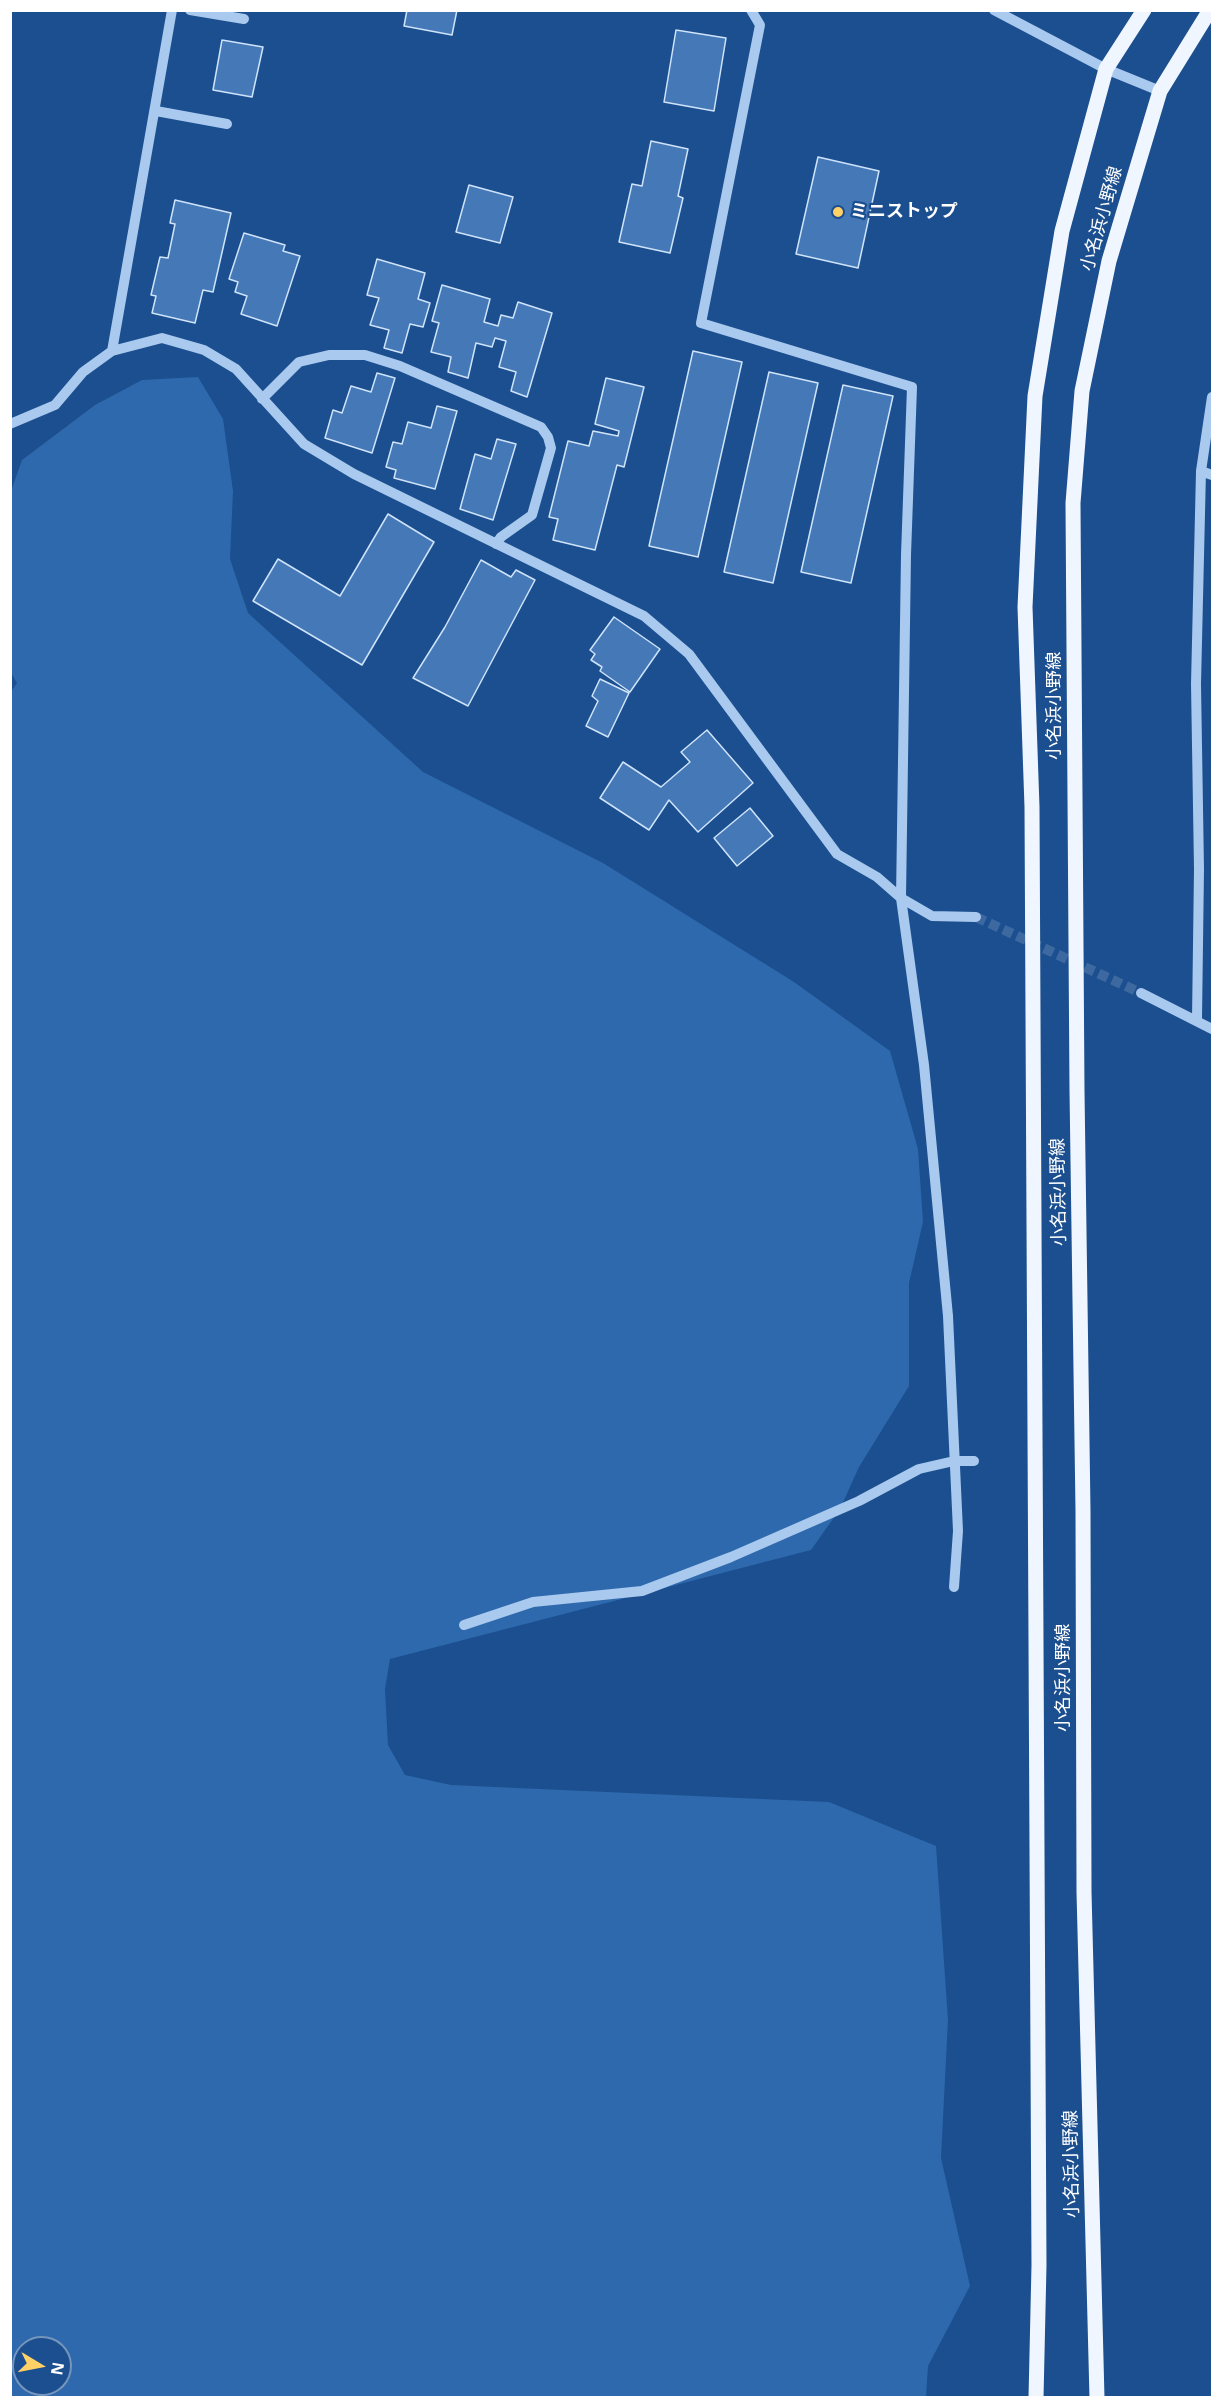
<!DOCTYPE html>
<meta charset="utf-8">
<style>
body{margin:0}
#map{position:relative;width:1223px;height:2408px;overflow:hidden;background:#1b4f8f;font-family:"Noto Sans",sans-serif}
canvas{display:block}
.frame{position:absolute;inset:0;border:12px solid #fff;pointer-events:none}
.north{position:absolute;left:12px;top:2336px;width:60px;height:60px;box-sizing:border-box;background:#1b4f8f;border:2px solid #7695bc;border-radius:50%;rotate:100deg;font-size:16px;font-weight:700;line-height:24px;text-align:center;color:#fff}
.north::after{content:'';display:block;margin:auto;width:21px;height:27px;background:#ffd166;clip-path:polygon(50% 0,100% 100%,50% 72%,0 100%)}
</style>
<div id="map">
<canvas width="1223" height="2408"></canvas>
<div class="frame"></div>
<div class="north">N</div>
</div>
<script>
const ctx = document.querySelector('canvas').getContext('2d');
ctx.lineJoin = 'round';
function paint(path, color) { ctx.fillStyle = color; ctx.fill(path, 'evenodd'); }
const poly = rows => new Path2D(rows.map(r => 'M' + r).join(''));
function strokePath(path, color, width, dash) { ctx.strokeStyle = color; ctx.lineWidth = width; ctx.lineCap = dash ? 'butt' : 'round'; ctx.setLineDash(dash || []); ctx.stroke(path); }
function drawText(font, color, halo, rows, align = 'center') {
  ctx.font = font + ' "Noto Sans","Noto Sans JP",sans-serif'; ctx.lineWidth = 4.5; ctx.setLineDash([]); ctx.textBaseline = 'middle'; ctx.strokeStyle = halo; ctx.fillStyle = color; for (const [text, x, y, turn = 0] of rows) {
    ctx.save(); ctx.translate(x, y); ctx.rotate((+turn || 0) * Math.PI / 180); ctx.textAlign = isNaN(turn) ? turn : align; if (halo) ctx.strokeText(text, 0, 0); ctx.fillText(text, 0, 0); ctx.restore();
  }
}
paint(poly([
 [198,377,223,419,233,491,230,559,248,613,423,772,603,863,794,982,890,1051,918,1149,923,1222,909,1283,909,1386,859,1467,840,1509,811,1550,390,1659,385,1689,388,1745,405,1775,451,1785,829,1802,936,1846,948,2020,941,2158,970,2286,928,2366,926,2397,11,2397,10,693,17,683,10,671,10,494,22,460,95,405,142,380],
 [24,2348,60,2348,60,2384,24,2384]
]), '#2e69ad');
const building = poly([
 [407,10,457,10,452,35,404,26,407,10],
 [676,30,726,38,714,111,664,102,676,30],
 [222,40,263,47,252,97,213,90,222,40],
 [651,141,688,149,678,196,683,198,670,253,619,242,632,184,642,186,651,141],
 [818,157,879,171,858,268,796,254,818,157],
 [469,185,513,197,500,243,456,232,469,185],
 [175,200,231,213,213,292,203,290,195,323,152,313,156,296,151,295,160,257,168,258,175,224,170,223,175,200],
 [244,233,285,245,283,251,300,256,277,326,241,314,247,296,235,292,238,282,229,279,244,233],
 [377,259,425,273,418,299,430,303,423,327,410,324,402,353,384,348,389,330,370,325,379,298,367,295,377,259],
 [442,285,490,299,484,322,498,326,501,315,513,318,518,302,552,313,527,397,511,391,516,372,499,367,506,341,495,338,492,347,476,343,468,378,448,372,451,357,431,352,439,323,432,321,442,285],
 [693,351,742,362,698,557,649,546,693,351],
 [769,372,818,383,773,583,724,572,769,372],
 [377,373,395,378,372,453,325,438,333,410,342,413,351,386,371,392,377,373],
 [606,378,644,387,624,467,617,465,595,550,553,540,558,519,549,517,568,441,589,446,593,431,618,436,619,431,595,424,606,378],
 [843,385,893,396,851,583,801,572,843,385],
 [437,406,457,411,435,489,394,478,396,470,386,467,393,442,402,444,408,422,431,428,437,406],
 [497,439,516,444,493,520,460,509,475,454,491,459,497,439],
 [388,514,434,542,362,665,253,601,278,559,340,596,388,514],
 [481,560,511,577,516,570,535,580,468,706,413,678,445,627,481,560],
 [614,617,660,649,630,692,600,671,602,667,591,660,595,654,590,650,614,617],
 [600,679,629,693,608,737,586,726,598,701,592,696,600,679],
 [707,730,753,783,698,832,669,800,649,830,600,798,623,762,661,787,690,762,681,752,707,730],
 [750,808,773,836,737,866,714,838,750,808]
]);
paint(building, '#4478b7');
strokePath(building, '#cfe3fa', 1.5);
strokePath(poly([
 [976,917,1141,993]
]), '#3d69a0', 10, [10, 5]);
strokePath(poly([
 [190,10,244,19],
 [751,10,760,25,701,323,912,387,906,555,901,898,924,1065,948,1316,958,1531,954,1587],
 [994,10,1106,69,1160,91],
 [156,111,227,124],
 [112,351,172,10],
 [262,399,299,362,329,355,365,355,400,366,541,427,548,437,551,448,532,515,501,537,496,544],
 [10,424,55,405,83,372,112,351,162,338,204,350,236,369,304,444,354,474,644,616,689,654,837,854,877,877,901,898,932,916,976,917],
 [1201,471,1212,475],
 [1141,993,1212,1029],
 [1197,1019,1199,869,1196,684,1201,471,1212,397],
 [464,1625,533,1602,642,1591,731,1557,859,1501,919,1469,954,1461,974,1461]
]), '#a9c9ee', 10);
strokePath(poly([
 [1036,2398,1039,2265,1032,807,1025,607,1035,396,1062,231,1106,69,1144,10],
 [1097,2398,1084,1892,1083,1511,1077,1091,1073,503,1082,391,1109,261,1160,91,1210,10]
]), '#f0f6ff', 15);
for (const [x, y, r, color] of [
 [838,212,6,"#ffd166"]
]) { const dot = new Path2D(); dot.arc(x, y, r, 0, 2 * Math.PI); ctx.fillStyle = color; ctx.fill(dot); strokePath(dot, '#1b4f8f', 2); }
drawText('bold 18px', '#fff', '#1b4f8f', [
 ["ミニストップ",850,212]
], 'left');
drawText('18px', '#fff', '#1b4f8f', [
 ["小名浜小野線",1102,219,-74],
 ["小名浜小野線",1055,706,-90],
 ["小名浜小野線",1059,1192,-91],
 ["小名浜小野線",1064,1678,-90],
 ["小名浜小野線",1072,2164,-91]
]);
</script>
